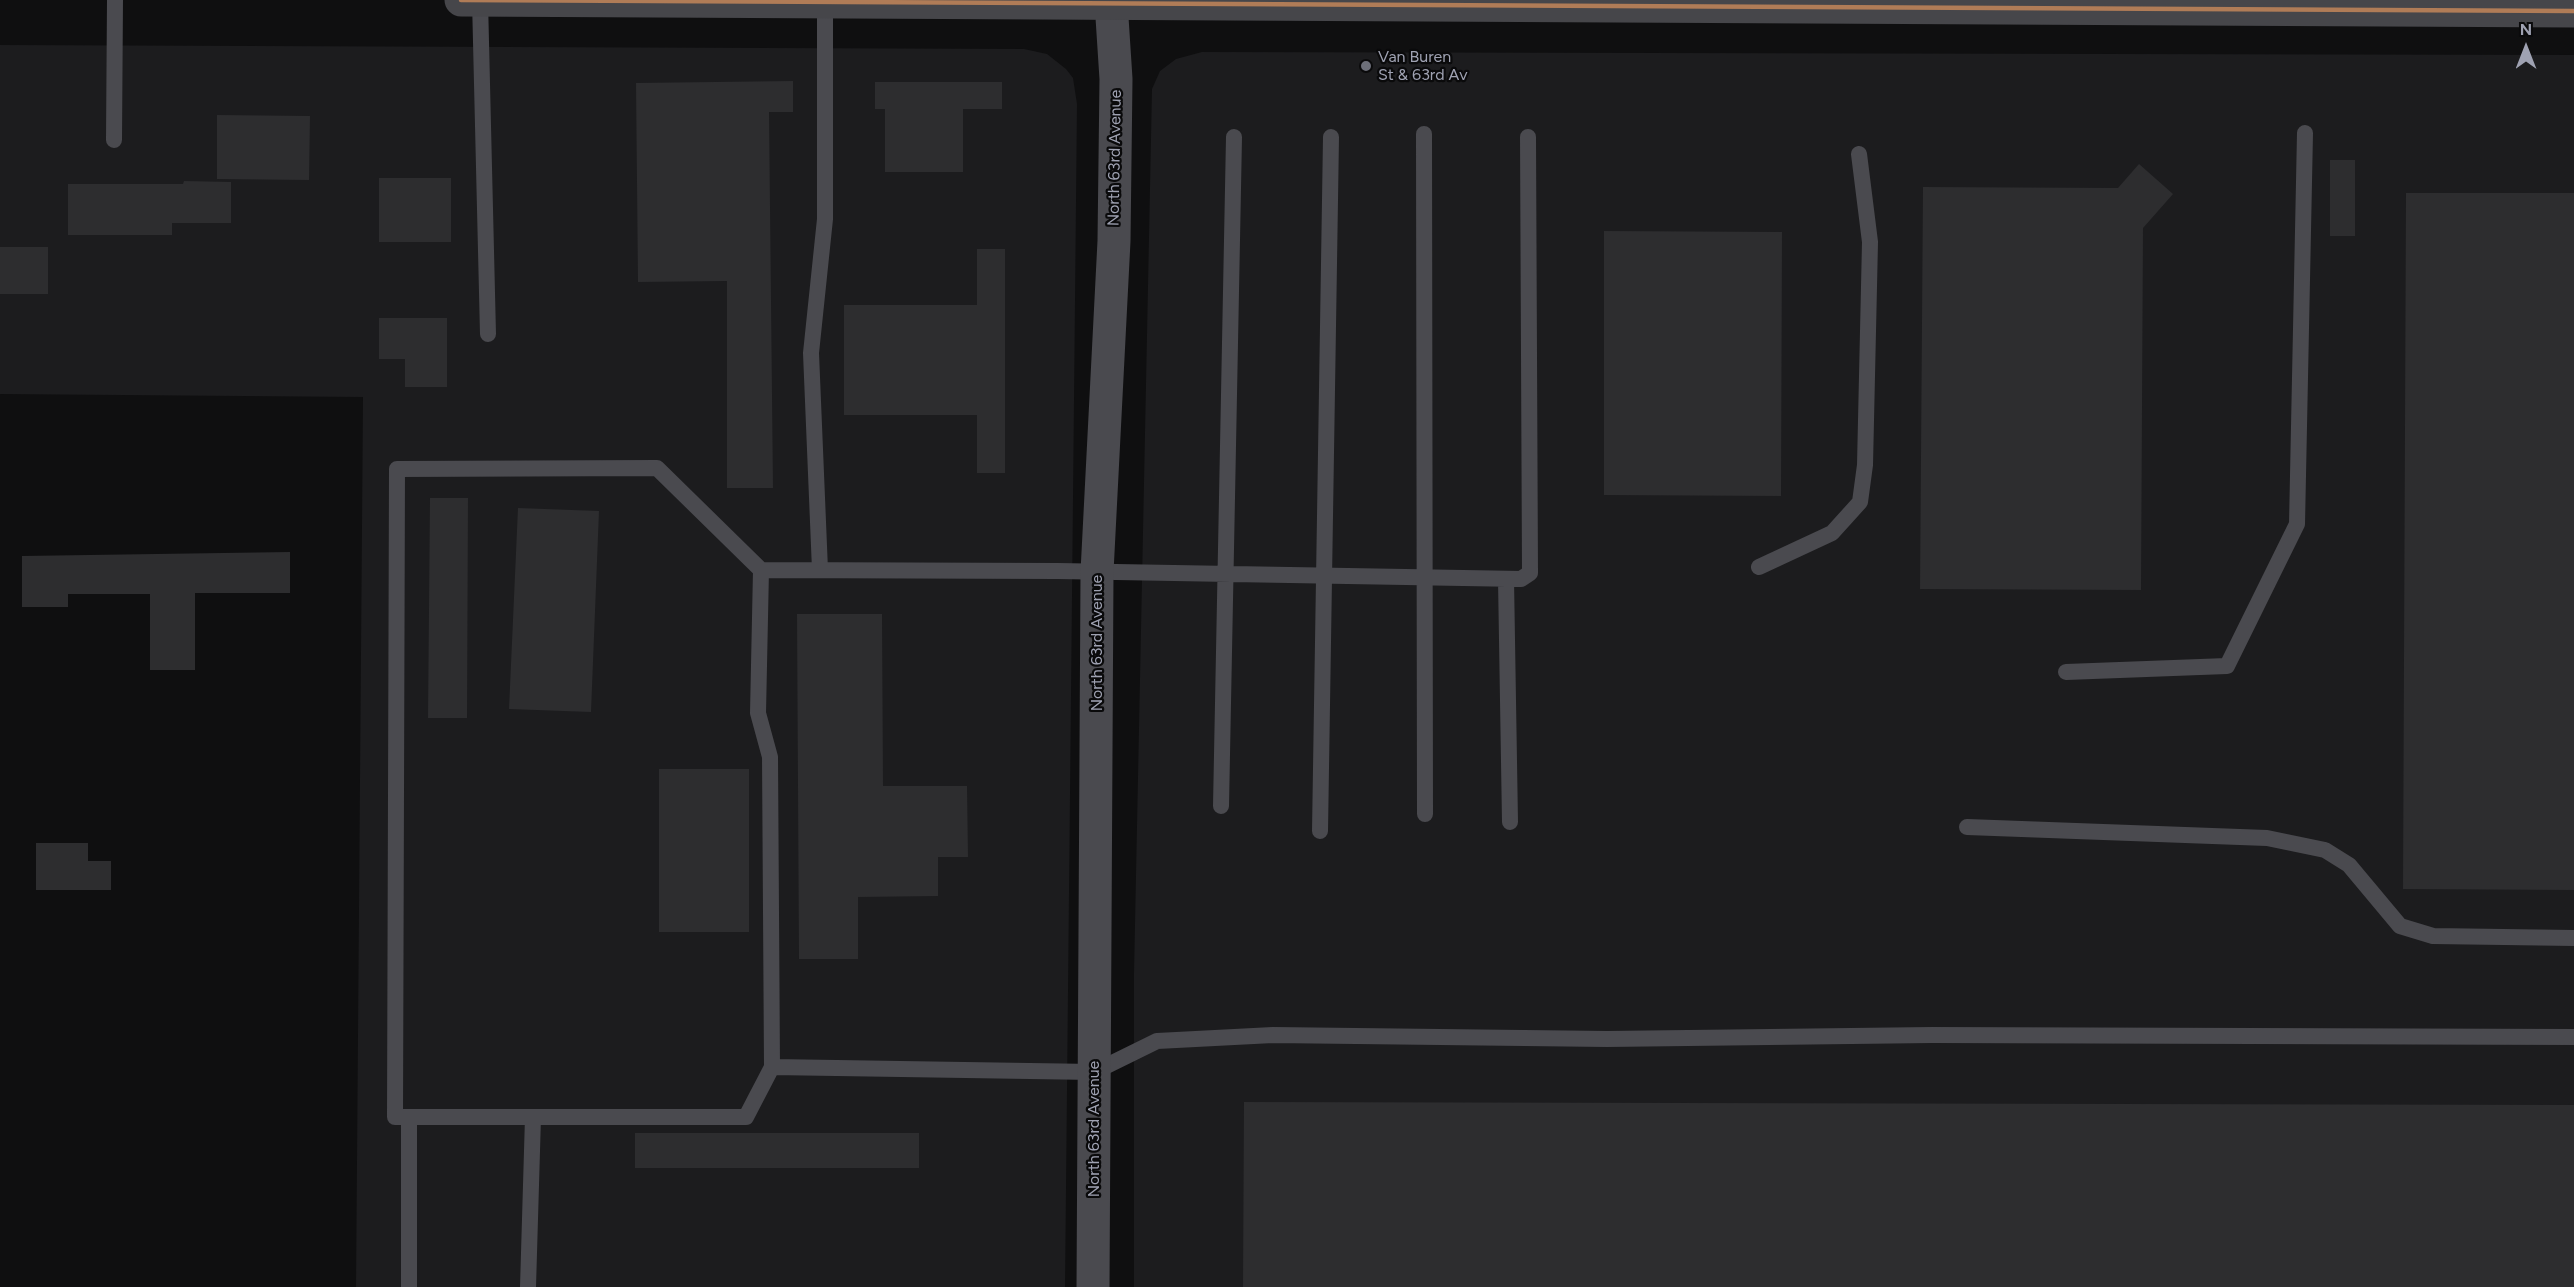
<!DOCTYPE html>
<style>
body{margin:0}
#map{position:relative;width:2574px;height:1287px;overflow:hidden;background:#0f0f10;font-family:Figtree,sans-serif}
canvas{display:block}
.north{position:absolute;left:2496px;top:18px;width:60px;height:60px;-webkit-text-stroke:4px #0a0a0b;paint-order:stroke;rotate:0deg;font-size:16px;font-weight:700;line-height:24px;text-align:center;color:#9fa2b2}
.north::after{content:'';display:block;margin:auto;width:21px;height:27px;background:#9fa2b2;clip-path:polygon(50% 0,100% 100%,50% 72%,0 100%)}
</style>
<div id="map">
<canvas width="2574" height="1287"></canvas>
<div class="north">N</div>
</div>
<script>
const ctx = document.querySelector('canvas').getContext('2d');
ctx.lineJoin = 'round';
function paint(path, color) { ctx.fillStyle = color; ctx.fill(path, 'evenodd'); }
const poly = rows => new Path2D(rows.map(r => 'M' + r).join(''));
function strokePath(path, color, width, dash) { ctx.strokeStyle = color; ctx.lineWidth = width; ctx.lineCap = dash ? 'butt' : 'round'; ctx.setLineDash(dash || []); ctx.stroke(path); }
function drawText(font, color, halo, rows, align = 'center') {
  ctx.font = font + ' Figtree,sans-serif'; ctx.lineWidth = 4.5; ctx.setLineDash([]); ctx.textBaseline = 'middle'; ctx.strokeStyle = halo; ctx.fillStyle = color; for (const [text, x, y, turn = 0] of rows) {
    ctx.save(); ctx.translate(x, y); ctx.rotate((+turn || 0) * Math.PI / 180); ctx.textAlign = isNaN(turn) ? turn : align; if (halo) ctx.strokeText(text, 0, 0); ctx.fillText(text, 0, 0); ctx.restore();
  }
}
paint(poly([
 [0,45,1024,49,1047,54,1066,69,1073,78,1077,104,1065,1287,356,1287,363,397,0,394],
 [1202,52,2574,55,2574,1287,1134,1287,1134,973,1152,89,1160,71,1176,59]
]), '#1c1c1e');
paint(poly([
 [793,81,793,112,769,112,773,488,727,488,727,281,638,282,636,83],
 [875,82,1002,82,1002,109,963,109,963,172,885,172,885,109,875,109],
 [217,115,310,116,309,180,217,179],
 [2330,160,2355,160,2355,236,2330,236],
 [2139,164,2173,194,2143,228,2141,590,1920,589,1923,187,2118,188],
 [379,178,451,178,451,242,379,242],
 [184,181,231,182,231,223,172,223,172,235,68,235,68,184,183,184],
 [2406,193,2574,193,2574,890,2403,889],
 [1604,231,1782,232,1781,496,1604,495],
 [0,247,48,247,48,294,0,294],
 [977,249,1005,249,1005,473,977,473,977,415,844,415,844,305,977,305],
 [379,318,447,318,447,387,405,387,405,359,379,359],
 [430,498,468,498,467,718,428,718],
 [518,508,599,511,591,712,509,709],
 [290,552,290,593,195,593,195,670,150,670,150,594,68,594,68,607,22,607,22,556],
 [797,614,882,614,883,786,967,786,968,857,938,857,938,896,858,897,858,959,799,959],
 [659,769,749,769,749,932,659,932],
 [36,843,88,843,88,861,111,861,111,890,36,890],
 [1244,1102,2574,1105,2574,1287,1243,1287],
 [635,1133,919,1133,919,1168,635,1168]
]), '#2d2d2f');
strokePath(poly([
 [480,0,488,334],
 [1424,134,1425,814],
 [1528,137,1530,573,1521,579,1058,571,761,570,758,713,770,757,772,1067,1094,1072,1157,1041,1273,1035,1607,1039,1932,1035,2574,1037],
 [114,140,115,0],
 [1759,567,1832,533,1860,502,1865,465,1870,242,1859,154],
 [761,570,657,468,397,469,395,1117,746,1117,772,1067],
 [820,570,811,353,825,219,825,1],
 [1506,579,1510,822],
 [2066,672,2227,666,2297,524,2305,133],
 [1221,806,1234,137],
 [1967,827,2267,838,2325,850,2349,865,2400,926,2433,936,2574,938],
 [1320,831,1331,137],
 [409,1117,409,1287],
 [528,1287,533,1117]
]), '#4a4a4f', 16);
strokePath(poly([
 [1093,1287,1097,572,1114,241,1116,79,1111,2]
]), '#4a4a4f', 33);
strokePath(poly([
 [461,0,2574,11]
]), '#46464a', 33);
strokePath(poly([
 [461,0,2574,11]
]), '#b07c57', 4.5);
for (const [x, y, r, color] of [
 [1366,66,6,"#6d6f79"]
]) { const dot = new Path2D(); dot.arc(x, y, r, 0, 2 * Math.PI); ctx.fillStyle = color; ctx.fill(dot); strokePath(dot, '#0a0a0b', 2); }
drawText('16px', '#9fa2b2', '#0a0a0b', [
 ["Van Buren",1378,57],
 ["St & 63rd Av",1378,75]
], 'left');
drawText('16px', '#9fa2b2', '#0a0a0b', [
 ["North 63rd Avenue",1115,158,-89],
 ["North 63rd Avenue",1097,643,-90],
 ["North 63rd Avenue",1094,1129,-90]
]);
</script>
